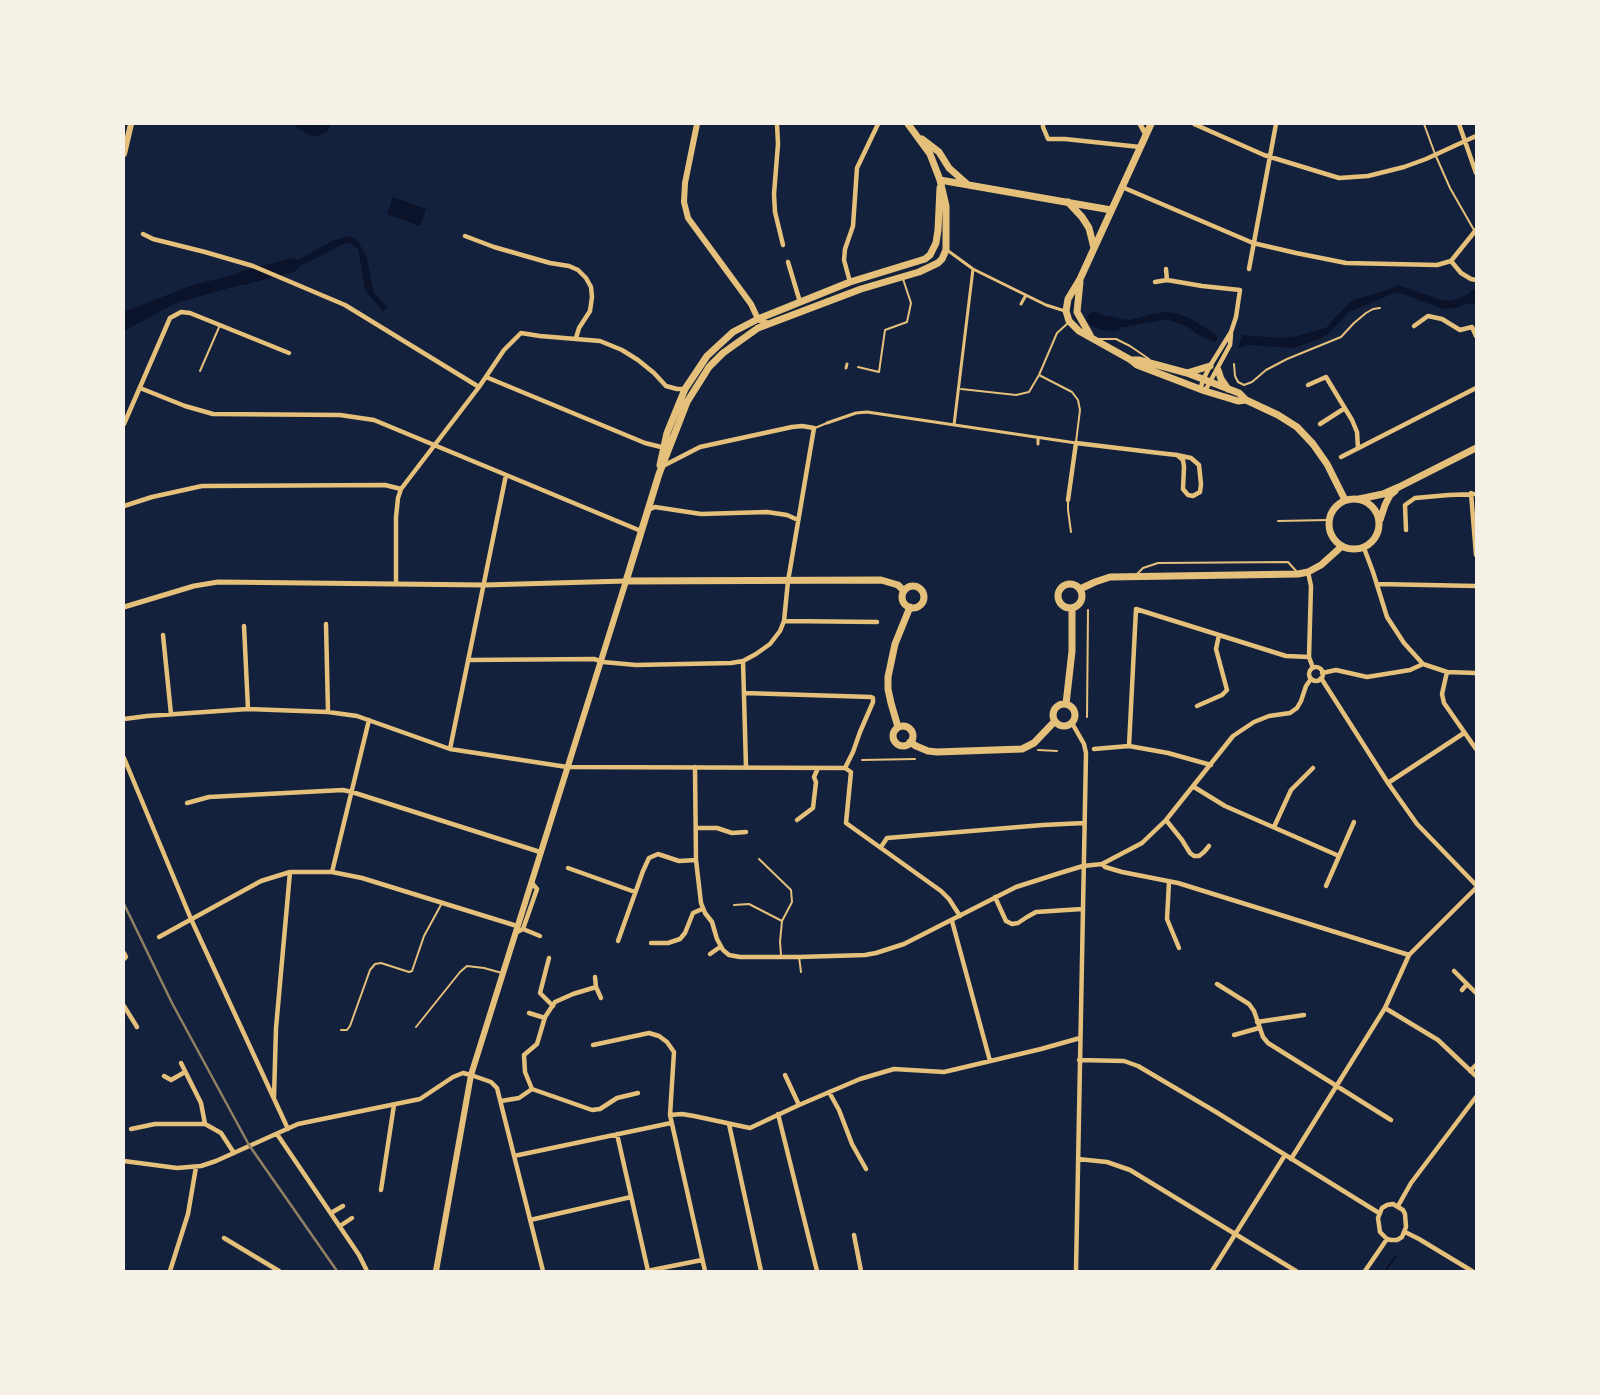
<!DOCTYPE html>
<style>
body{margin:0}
#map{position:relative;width:1600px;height:1395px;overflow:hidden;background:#14213d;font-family:Cabin,sans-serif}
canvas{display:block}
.frame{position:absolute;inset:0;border:125px solid #f6f1e7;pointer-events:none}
</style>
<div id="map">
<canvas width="1600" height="1395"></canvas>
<div class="frame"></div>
</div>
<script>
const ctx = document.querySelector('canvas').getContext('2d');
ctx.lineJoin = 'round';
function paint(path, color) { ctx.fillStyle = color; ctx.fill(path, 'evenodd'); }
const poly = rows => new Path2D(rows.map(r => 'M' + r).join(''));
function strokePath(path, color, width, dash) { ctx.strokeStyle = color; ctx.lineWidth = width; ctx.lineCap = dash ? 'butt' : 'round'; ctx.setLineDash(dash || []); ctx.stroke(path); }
paint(poly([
 [293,124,332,124,326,133,315,137,304,132],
 [393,197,426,209,420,226,387,214],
 [350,236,357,240,366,255,374,293,387,307,383,312,365,290,358,249,351,243,343,244,295,269,282,273,271,268,283,265,304,257,334,240],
 [252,270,266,276,257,280,176,303,124,331,124,312,190,286],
 [1398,285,1438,299,1451,301,1463,297,1476,288,1476,303,1466,304,1456,308,1443,309,1397,292,1349,312,1328,334,1319,339,1293,348,1249,345,1238,348,1242,335,1279,338,1297,336,1326,328,1346,306,1353,300,1387,290],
 [1166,312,1179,314,1191,319,1217,335,1217,340,1214,342,1197,334,1188,327,1169,320,1162,320,1125,327,1104,327,1094,318,1108,317,1130,320,1152,314]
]), '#0b132b');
strokePath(poly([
 [1385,1271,1396,1256]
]), '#0b132b', 2.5);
strokePath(poly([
 [243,278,292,265],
 [1094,319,1103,323,1115,324]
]), '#0b132b', 14);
strokePath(poly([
 [1424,124,1435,154,1450,188,1474,230],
 [1099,339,1116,339,1130,346,1149,359],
 [1234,364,1235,376,1238,382,1244,385,1252,382,1266,370,1287,359,1341,337,1354,323,1366,313,1373,309,1380,308],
 [858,367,879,372,885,330,907,322,911,303,903,279],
 [200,371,220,325],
 [1039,375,1072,392,1078,400,1080,410,1076,442],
 [961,389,1016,395,1029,392,1039,375,1057,333,1068,323],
 [815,428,827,423],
 [1068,500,1068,510,1071,532],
 [1278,521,1328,520],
 [1137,574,1143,568,1158,563,1288,562,1297,572],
 [1087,717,1088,610],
 [1038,750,1057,751],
 [862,760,915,759],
 [759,859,791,890,792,902,782,921,780,942,781,955],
 [734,905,749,904,782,921],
 [799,957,801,972],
 [416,1027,460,972,467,966,484,968,502,973],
 [341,1030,347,1030,350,1026,370,970,375,964,381,963,409,972,412,971,424,936,442,903]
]), '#e5c07b', 2);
strokePath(poly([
 [947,250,973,269,1046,305,1065,311],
 [1021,304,1026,295],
 [846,368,847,364],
 [827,423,856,413,867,412,1076,443],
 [954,425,973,269],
 [1038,444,1038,438]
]), '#e5c07b', 3);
strokePath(poly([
 [777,124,778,144,774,194,775,212,783,245],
 [1043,124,1043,127,1048,139,1065,139,1140,147],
 [1194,124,1264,155,1339,178,1368,176,1404,167,1426,159,1476,136],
 [1459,124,1476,173],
 [1122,187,1253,243,1296,253,1346,263,1437,265,1451,261],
 [143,234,153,239,205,252,253,266,345,305,479,387],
 [465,236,494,247,550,263,569,266,578,270,586,278,591,287,592,297,590,311,579,328,576,338],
 [1451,261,1476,230],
 [1451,261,1461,273,1471,279,1476,280],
 [788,262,800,302],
 [1166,269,1167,280],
 [1249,269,1276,124],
 [850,282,844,260,845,249,853,226,857,168,878,124],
 [1155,282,1167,280,1202,286,1240,290,1236,317,1231,332,1210,366,1203,380,1200,390],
 [1414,326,1428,316,1442,319,1460,330,1472,327,1476,336],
 [486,377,645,443,665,448],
 [1308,385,1326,377,1352,420,1357,432,1358,448],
 [140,388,185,406,213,414,340,415,374,420,641,531],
 [1205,391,1230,345,1231,334],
 [124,424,170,318,181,312,190,313,289,353],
 [1320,424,1345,408],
 [1341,457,1476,388],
 [1471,493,1476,555],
 [1068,500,1076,443,1159,453,1177,455,1191,458,1199,465,1201,484,1200,492,1193,496,1188,495,1183,489,1184,467,1183,460,1177,455],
 [124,506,152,497,202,486,385,485,401,489],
 [648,510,655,507,701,514,767,512,787,515,798,520],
 [1406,530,1405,505,1415,498,1449,495,1476,494],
 [1364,548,1373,572,1387,617,1404,643,1423,664],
 [1308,572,1311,586,1309,657,1313,668],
 [396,584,396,517,398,498,401,489,479,387,504,350,521,333,540,336,600,341,622,350,638,360,654,373,666,386,677,389,685,389],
 [1377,584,1476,586],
 [784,621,877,622],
 [326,624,328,712],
 [244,626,248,709],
 [163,635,171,714],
 [468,660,594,659,603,662,636,665,731,663,743,661,756,654,770,644,780,631,784,621,788,581,814,428,802,426,792,427,700,447,663,466],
 [743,661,746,767],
 '1309 674a7 7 0 1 1 14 0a7 7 0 1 1-14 0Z',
 [1447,672,1442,694,1444,703,1476,749],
 [1322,673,1336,670,1367,677,1410,670,1423,664,1447,672,1476,673],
 [1321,678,1388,783,1417,824,1476,885],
 [744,693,871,697,873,698,873,702,860,732,853,752,845,768],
 [1197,706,1222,695,1227,690,1216,649,1219,635],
 [124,719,147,716,248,709,328,712,357,716,450,749,567,767,845,768,851,772,846,823,941,891,949,899,960,916],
 [1072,723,1084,744,1086,753,1076,1271],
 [1129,746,1136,609,1286,656,1309,657],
 [450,749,506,475],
 [1094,749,1129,746,1168,753,1211,765],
 [124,758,191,919,288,1129],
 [695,767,696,860,701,903,705,913,712,922,717,939,723,950,729,955,740,957,799,957,865,955,876,953,904,944,1016,887,1060,873,1083,866,1102,864,1142,843,1166,820,1233,736,1254,722,1269,716,1290,713,1297,708,1301,701,1306,686,1311,679],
 [1388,783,1464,733],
 [1194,787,1225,806,1339,856],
 [187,803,209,797,343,790,352,792,540,852],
 [797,820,813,808,816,782,814,777,818,768],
 [1166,820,1182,840,1190,853,1194,856,1199,856,1204,852,1209,846],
 [1274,827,1291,790,1313,768],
 [696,828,717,828,732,833,746,832],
 [881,847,887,838,1043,825,1084,823],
 [1102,864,1105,867,1122,872,1178,883,1409,955],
 [568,868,635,892],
 [332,872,369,720],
 [1169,882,1167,919,1179,948],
 [1326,886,1354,822],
 [995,897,1006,921,1012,924,1018,923,1027,917,1036,912,1082,909],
 [952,921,990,1061],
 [523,929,540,936],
 [515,933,523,929,537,889,531,882],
 [159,937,261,881,290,872,332,872,362,878,517,926],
 [618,941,643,871,649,858,658,854,679,861,696,860],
 [651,943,668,943,680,939,685,933,693,913,702,909],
 [124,953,126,957,124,959],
 [710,954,720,947],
 [549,958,540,993,553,1006],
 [1454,971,1476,993],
 [595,977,596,987,601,998],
 [1217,984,1249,1004,1254,1011,1263,1037,1268,1043,1391,1120],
 [596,987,573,994,555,1002,545,1017,537,1044,524,1055,525,1072,532,1089,592,1110,600,1109,617,1098,638,1093],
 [1462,990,1467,984],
 [124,1006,137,1027],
 [1385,1008,1438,1040,1476,1076],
 [529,1013,545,1018],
 [1257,1022,1304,1015],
 [1234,1035,1259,1028],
 [593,1045,649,1033,659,1036,667,1042,674,1052,670,1115,705,1271],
 [1079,1060,1124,1061,1138,1066,1216,1112,1379,1213],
 [181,1063,201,1103,205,1124],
 [1470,1071,1476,1065],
 [785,1075,799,1105],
 [164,1076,171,1080,185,1072],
 [829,1092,839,1110,852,1144,866,1169],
 [274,1097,276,1028,290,872],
 [501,1101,519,1098,532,1089],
 [778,1114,817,1271],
 [670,1115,682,1114,694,1116,750,1128,799,1105,860,1079,894,1069,944,1072,1041,1049,1080,1038],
 [729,1124,761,1271],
 [131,1129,155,1124,205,1124,221,1133,234,1153],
 [277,1134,359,1255,367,1271],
 [617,1134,648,1271],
 [514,1156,671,1123],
 [1078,1159,1107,1162,1130,1170,1296,1271],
 [1291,1159,1385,1008,1409,955,1476,888],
 [124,1161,177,1168,201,1166,216,1161,298,1124,420,1099,453,1077,463,1073,471,1075,491,1082,497,1088,543,1271],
 [381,1190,394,1105],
 [1393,1204,1403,1210,1405,1214,1406,1227,1402,1237,1397,1240,1391,1240,1387,1239,1380,1232,1378,1218,1382,1208,1387,1205,1393,1204],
 [1398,1206,1411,1183,1476,1097],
 [331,1213,343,1206],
 [530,1220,631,1197],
 [340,1226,352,1218],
 [1405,1232,1419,1239,1472,1271],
 [854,1235,861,1271],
 [224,1238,279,1271],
 [170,1271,188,1214,196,1167],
 [647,1271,702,1260],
 [1212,1271,1285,1155],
 [1365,1271,1387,1239]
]), '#e5c07b', 4.5);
strokePath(poly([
 [1140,124,1146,135],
 [124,607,194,586,218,582,484,585,626,581]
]), '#e5c07b', 5);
strokePath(poly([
 [697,124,685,183,684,202,688,218,751,304,758,319,768,324],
 [124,154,131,124],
 [436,1271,471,1075,626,581]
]), '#e5c07b', 6);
strokePath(poly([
 [1151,124,1080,279,1068,299,1066,311,1069,321,1079,331,1131,360,1137,365,1205,391,1238,401,1246,400],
 [922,139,939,152,949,168,967,184],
 [940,180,1111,210],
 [1068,202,1082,217,1089,228,1094,248],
 [1080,282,1077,312,1090,335],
 [1131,360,1139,360,1187,373,1239,393,1246,400,1278,415,1297,427,1313,444,1327,464,1345,500],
 [1218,370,1221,379,1228,389],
 [1187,373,1210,366],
 [660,465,667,433,685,389,707,356,733,332,758,319,850,282,925,259,930,255,936,243,938,230,940,188],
 '1329 524a25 25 0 1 1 50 0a25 25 0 1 1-50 0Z',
 [1359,499,1383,494,1399,487,1476,448],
 [1380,520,1385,505,1390,495,1395,491],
 '1058 596a12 12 0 1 1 24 0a12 12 0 1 1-24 0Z',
 '902 597a11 11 0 1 1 22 0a11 11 0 1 1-22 0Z',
 [1080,589,1095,582,1110,577,1298,574,1308,572,1321,565,1341,547],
 [904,591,898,585,881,580,626,581,659,474,687,402,709,367,723,353,758,328,861,289,919,272,938,263,942,259,946,250,946,206,940,180,930,154,908,124],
 [1066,704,1072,651,1072,608],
 '1053 715a11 11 0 1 1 22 0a11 11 0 1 1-22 0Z',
 '893 736a10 10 0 1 1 20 0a10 10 0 1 1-20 0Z',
 [898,727,891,703,888,689,888,677,895,644,910,607],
 [910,742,916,746,928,751,937,752,1022,749,1034,743,1055,721]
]), '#e5c07b', 7);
strokePath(poly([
 [124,904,172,1003,249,1145,337,1271]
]), '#918062', 2.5);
</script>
